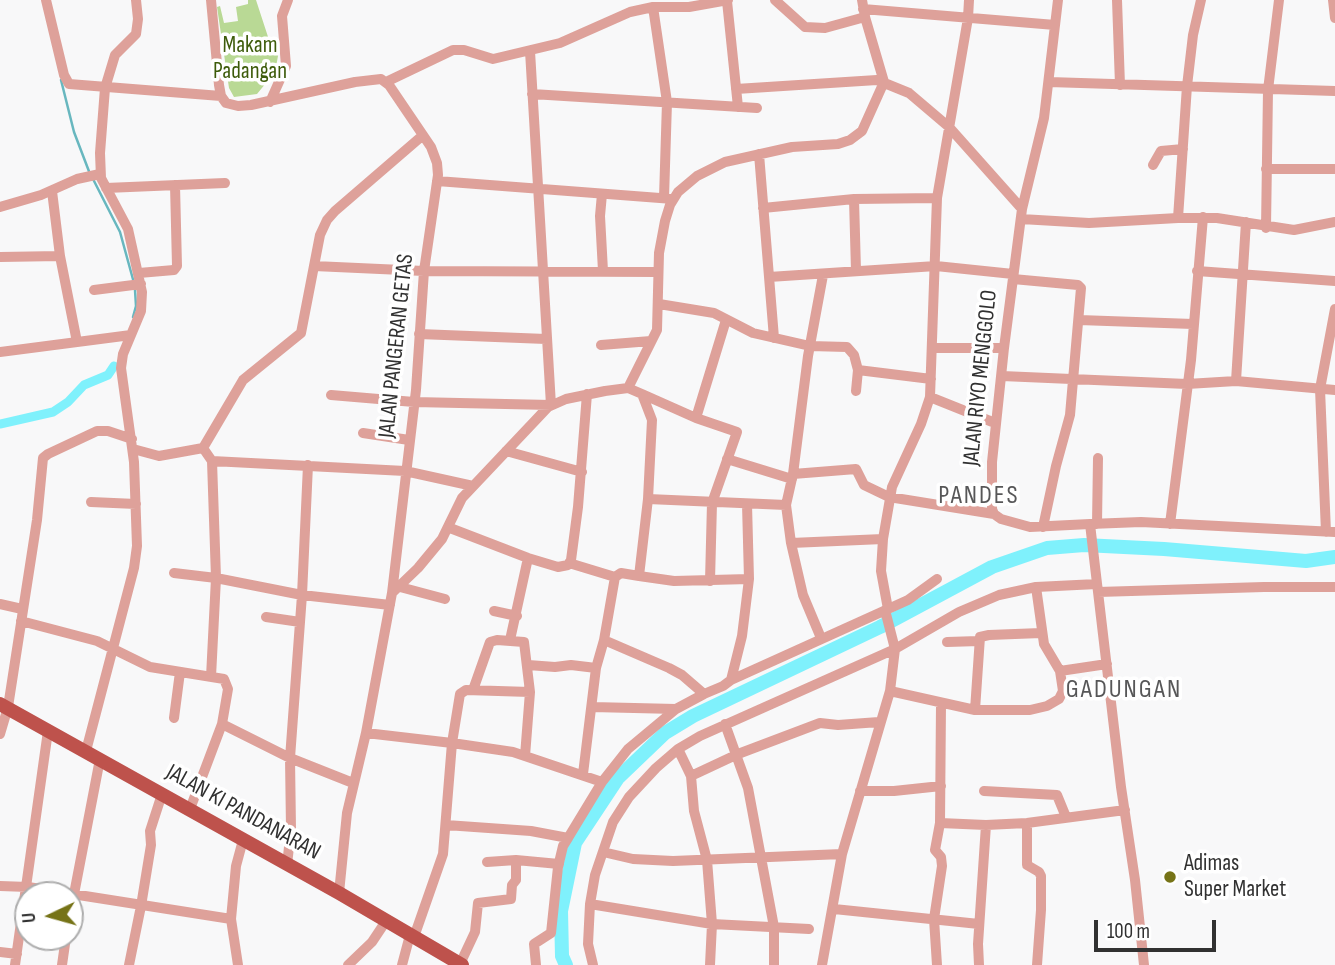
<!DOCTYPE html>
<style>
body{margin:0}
#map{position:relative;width:1335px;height:965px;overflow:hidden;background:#f8f8f9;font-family:"Sofia Sans Condensed",sans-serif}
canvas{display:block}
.north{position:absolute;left:14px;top:881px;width:70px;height:70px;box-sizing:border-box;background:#fff;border:2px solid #adadad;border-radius:50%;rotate:265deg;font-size:19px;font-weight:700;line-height:28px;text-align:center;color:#313131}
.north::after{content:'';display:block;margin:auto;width:24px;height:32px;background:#767317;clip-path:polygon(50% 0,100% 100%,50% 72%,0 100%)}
.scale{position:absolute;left:1094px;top:920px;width:122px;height:32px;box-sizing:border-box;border:4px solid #313131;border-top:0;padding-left:9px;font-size:21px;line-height:24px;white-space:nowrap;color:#313131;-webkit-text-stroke:5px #fff;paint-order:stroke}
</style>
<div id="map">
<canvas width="1335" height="965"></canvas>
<div class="north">U</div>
<div class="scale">100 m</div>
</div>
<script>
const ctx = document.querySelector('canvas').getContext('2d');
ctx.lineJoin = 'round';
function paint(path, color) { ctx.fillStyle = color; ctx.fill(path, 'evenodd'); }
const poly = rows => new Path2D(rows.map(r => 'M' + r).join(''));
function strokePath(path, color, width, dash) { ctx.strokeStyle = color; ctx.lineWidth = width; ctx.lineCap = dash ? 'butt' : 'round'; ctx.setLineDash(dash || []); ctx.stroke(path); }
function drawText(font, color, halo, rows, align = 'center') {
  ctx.font = font + ' "Sofia Sans Condensed",sans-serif'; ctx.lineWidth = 7; ctx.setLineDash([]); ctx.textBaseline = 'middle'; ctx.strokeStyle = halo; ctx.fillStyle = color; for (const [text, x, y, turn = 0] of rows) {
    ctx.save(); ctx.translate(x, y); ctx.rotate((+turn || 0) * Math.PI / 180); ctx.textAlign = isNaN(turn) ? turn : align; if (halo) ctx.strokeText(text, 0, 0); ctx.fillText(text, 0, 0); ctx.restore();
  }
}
paint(poly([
 [248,0,256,0,271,46,278,56,275,72,257,94,234,97,229,88,217,7,220,6,224,23,238,21,236,7,248,4]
]), '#b9d995');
strokePath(poly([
 [61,80,74,132,90,174],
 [93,179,120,232,134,283],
 [133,317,136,306,135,290]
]), '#68b7bf', 2.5);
strokePath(poly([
 [0,424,53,412,68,402,84,385,108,375,114,366]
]), '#7ff1fc', 9);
strokePath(poly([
 [566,965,562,956,561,911,575,843,618,778,665,733,693,716,880,627,992,567,1047,548,1084,545,1164,549,1306,561,1335,557]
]), '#7ff1fc', 14);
strokePath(poly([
 [46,0,64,75,69,84,221,96],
 [211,0,219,85,221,96,226,103,238,106,251,105,355,82,381,79,389,85,431,147,437,163,438,175,424,271,416,390,392,593,366,733,347,813,339,893],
 [775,0,805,27,825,28,865,17],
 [1058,0,1044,118,1022,209,1004,348,992,462,992,509,994,514,1001,519,1030,527,1090,524,1121,787,1135,880,1144,965],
 [1117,0,1120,85],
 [1333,0,1335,18],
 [727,1,738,107],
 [653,7,667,102,664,198],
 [863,9,1055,25],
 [386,82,453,50,464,50,493,59,560,43,630,12,653,7,689,7,728,0],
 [1049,82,1335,91],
 [736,89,877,80,909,93,949,127,1022,209],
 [532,94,757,108],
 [270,102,286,66,282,16,288,0],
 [759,154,774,338],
 [1153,165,1161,151,1183,149],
 [1266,169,1335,169],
 [437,181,673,199],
 [106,188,225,183],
 [52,191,60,256,77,342],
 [602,194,600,216,603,271],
 [854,199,856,271],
 [0,207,41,195,77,179,100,174],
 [763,208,854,199,937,198],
 [1178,218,1187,86,1193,35,1201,0],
 [1021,219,1089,223,1178,218,1217,218,1294,230,1335,222],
 [1266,228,1268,90,1279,0],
 [0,257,60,256],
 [314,266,424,271,658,272],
 [1197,271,1335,281],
 [139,273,174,270,177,266,175,185],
 [769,277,936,266,1013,274],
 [1013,279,1078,285,1081,288,1070,415,1056,466,1043,527],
 [94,290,141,284],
 [659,304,714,313,753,333,810,346,847,347,854,355,858,370,931,379],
 [1079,320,1193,324],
 [419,334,546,339],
 [601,345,651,341],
 [933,348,1004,348],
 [0,352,131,335],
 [1002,376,1187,384,1236,381,1335,390],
 [1236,381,1246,222],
 [628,388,657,330,659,253,665,221,670,205,678,192,697,176,725,162,792,147,838,144,850,140,862,131,884,82,865,17,862,0],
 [856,391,858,370],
 [642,394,696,418,737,432,712,503,710,581],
 [331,395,414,402,551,405,530,51],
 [930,397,995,423],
 [696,418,726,320],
 [363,433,409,440],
 [203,448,243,380,301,333,320,235,327,220,335,211,422,136],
 [133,449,159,456,203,448,212,461,405,471,473,486],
 [506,451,582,472],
 [727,459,792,479],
 [793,474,856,469,864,485,889,497,994,514],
 [648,499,786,505],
 [91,502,136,504],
 [1090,524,1141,522,1335,532],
 [1097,524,1098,458],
 [1170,524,1191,360,1203,217],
 [450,528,528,558,558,567,568,565,571,560,578,507,587,394],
 [1326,532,1320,389,1335,309],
 [791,543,883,539],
 [569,563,615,577],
 [174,573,216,578,302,595,390,605],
 [639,576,674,581,749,579],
 [400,587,445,599],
 [1098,592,1264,587,1335,587],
 [392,593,418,568,442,539,462,498,548,407,566,399,605,391,628,388,642,394,652,420,648,499,639,576,621,573,615,577,604,640,596,668,583,774],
 [0,604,22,609],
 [888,609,881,571,883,539,892,487,921,424,930,397,937,198,968,18,969,0],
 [494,611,517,616],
 [266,617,300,622],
 [21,621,97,641,150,667,224,679,228,689,222,724,190,809],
 [821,638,803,595,791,543,786,505,793,474,808,356,823,275],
 [510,640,528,558],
 [604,640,669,668,682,675,704,694],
 [947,642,979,641],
 [528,665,555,667,571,665,596,668],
 [1060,671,1107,664],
 [211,677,216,578,212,461],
 [731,680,742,636,749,579,747,504],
 [473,690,490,642,497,640,524,642,530,692,525,756],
 [890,691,975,710,1030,710,1047,706,1059,699,1063,691,1060,671,1044,644,1036,587],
 [592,707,676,709],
 [975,710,980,637,989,635,1041,633],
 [174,718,180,672],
 [222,724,290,758,353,783],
 [725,724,748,788,774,927,774,965],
 [366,733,452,743,513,752,602,782,628,749,676,709,704,694,723,686,731,680,908,600,937,579],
 [0,734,8,707,37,520,43,458,48,454,97,431,108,431,132,439],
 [678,749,691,776],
 [86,751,134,568,137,546,134,462,121,368,123,354,141,311,142,292,128,229,101,178,100,153,105,88,115,55,136,34,138,19,136,0],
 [860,791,894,791,941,786],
 [984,791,1057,795,1066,817],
 [940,823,986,825,1027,823,1125,810],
 [1027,823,1027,865,1039,872,1041,876,1041,910,1037,965],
 [446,825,531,831,568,838,563,846,558,867,551,933,534,944,536,965],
 [568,838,602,782],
 [603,852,633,859,673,861,842,854],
 [487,862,516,860],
 [287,865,291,829,290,758,302,595,308,465],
 [0,886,28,887,231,919],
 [590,904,712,924,809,929],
 [834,909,979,924],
 [70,915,100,759],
 [414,937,443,854,452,743,460,694,466,690,530,692],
 [0,952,17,954],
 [460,964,475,932,478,903,511,899,512,885,516,880,516,860,559,864],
 [15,965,48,731],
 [62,965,66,937],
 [129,965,141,906,151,845,150,831,162,794],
 [238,965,231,919,236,866,243,840],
 [348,965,372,942,386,921],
 [402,965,410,935],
 [593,965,588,944,590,904,595,875,613,822,629,797,656,768,678,749,700,736,895,649,885,610],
 [710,965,712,924,707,860,694,811,691,776,738,754,820,723,838,725,879,722],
 [822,965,842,854,890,691,895,649,959,612,999,595,1036,587,1097,584],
 [937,965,934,919,942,866,941,857,935,850,940,823,941,704],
 [979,965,978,944,986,825]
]), '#dea19a', 10);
strokePath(poly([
 [0,704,339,893,462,965]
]), '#be524c', 14);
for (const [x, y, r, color] of [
 [1170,877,7,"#767317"]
]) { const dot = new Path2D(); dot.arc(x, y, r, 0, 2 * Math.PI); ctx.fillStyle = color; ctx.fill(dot); strokePath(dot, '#fff', 2.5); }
drawText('23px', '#3d5b0a', '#fff', [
 ["Makam",250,46],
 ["Padangan",250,72]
]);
drawText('23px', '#313131', '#fff', [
 ["JALAN PANGERAN GETAS",397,346,-84],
 ["JALAN RIYO MENGGOLO",981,378,-84],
 ["JALAN KI PANDANARAN",243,813,29]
]);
drawText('23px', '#313131', '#fff', [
 ["Adimas",1184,864],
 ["Super Market",1184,890]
], 'left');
ctx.letterSpacing = '2px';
drawText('26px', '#575758', '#fff', [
 ["PANDES",979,496],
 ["GADUNGAN",1124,690]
]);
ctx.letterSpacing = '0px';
</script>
